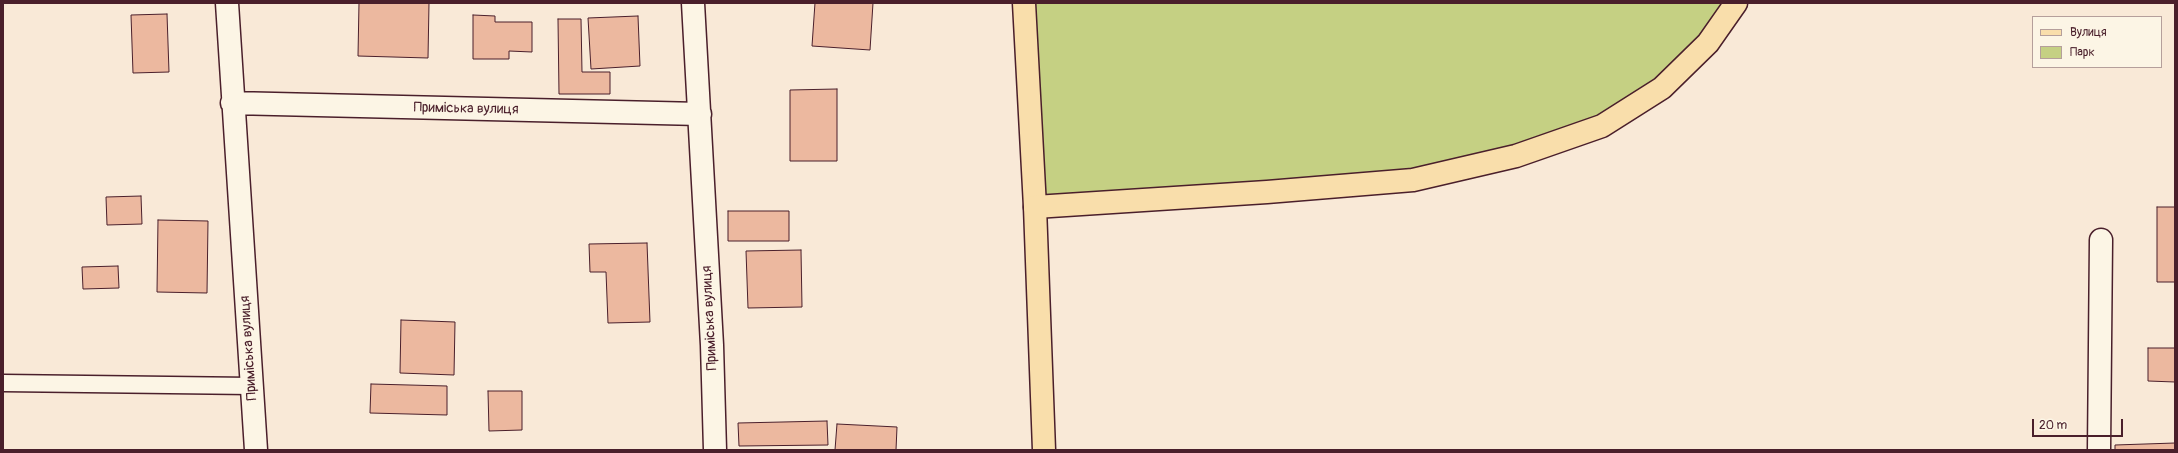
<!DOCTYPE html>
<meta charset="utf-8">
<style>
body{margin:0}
#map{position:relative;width:2178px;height:453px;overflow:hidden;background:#f9e9d7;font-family:Pangolin,sans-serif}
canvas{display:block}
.frame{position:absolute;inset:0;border:4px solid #4a1f2b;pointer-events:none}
.legend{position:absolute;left:2032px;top:16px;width:130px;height:52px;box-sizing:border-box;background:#fcf5e5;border:1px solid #b59f9b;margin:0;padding:5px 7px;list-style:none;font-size:12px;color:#4a1f2b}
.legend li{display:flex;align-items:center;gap:8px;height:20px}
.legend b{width:20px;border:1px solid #b59f9b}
.scale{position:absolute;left:2032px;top:419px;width:91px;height:18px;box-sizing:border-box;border:2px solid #4a1f2b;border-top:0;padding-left:5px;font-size:12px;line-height:14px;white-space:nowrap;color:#4a1f2b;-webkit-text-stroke:3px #fcf5e5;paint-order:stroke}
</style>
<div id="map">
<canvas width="2178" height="453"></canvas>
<div class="frame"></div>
<ul class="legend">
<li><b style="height:5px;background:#f9deab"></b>Вулиця</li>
<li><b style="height:11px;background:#c5d083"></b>Парк</li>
</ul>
<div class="scale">20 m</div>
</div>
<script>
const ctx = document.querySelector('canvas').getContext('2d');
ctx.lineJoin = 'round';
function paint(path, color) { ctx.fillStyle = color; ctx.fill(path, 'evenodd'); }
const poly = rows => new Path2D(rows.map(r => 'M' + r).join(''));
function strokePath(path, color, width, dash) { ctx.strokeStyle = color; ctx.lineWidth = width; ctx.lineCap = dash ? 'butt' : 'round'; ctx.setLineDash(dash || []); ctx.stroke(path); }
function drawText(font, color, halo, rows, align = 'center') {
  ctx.font = font + ' Pangolin,sans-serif'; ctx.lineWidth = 3; ctx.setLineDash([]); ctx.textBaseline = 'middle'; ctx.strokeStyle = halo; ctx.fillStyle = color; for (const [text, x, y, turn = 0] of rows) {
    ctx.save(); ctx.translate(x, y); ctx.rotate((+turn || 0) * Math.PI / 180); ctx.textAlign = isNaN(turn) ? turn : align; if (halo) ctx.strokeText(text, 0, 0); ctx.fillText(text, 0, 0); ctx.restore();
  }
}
paint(poly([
 [1018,3,1743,3,1669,96,1518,164,1029,214]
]), '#c5d083');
const building = poly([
 [359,3,429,3,428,58,358,56,359,3],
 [815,3,873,3,870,50,812,46,815,3],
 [167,14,169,72,133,73,131,15,167,14],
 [473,15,495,16,495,22,532,22,532,52,509,51,509,59,473,59,473,15],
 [638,16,640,66,591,69,588,18,638,16],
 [558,19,581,19,582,72,610,72,610,94,559,94,558,19],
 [837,89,837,161,790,161,790,90,837,89],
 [141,196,142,224,107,225,106,197,141,196],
 [2157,207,2175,207,2175,282,2157,282,2157,207],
 [728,211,789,211,789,241,728,241,728,211],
 [158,220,208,221,207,293,157,292,158,220],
 [647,243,650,322,608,323,606,272,590,272,589,244,647,243],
 [801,250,802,307,748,308,746,251,801,250],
 [118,266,119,288,83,289,82,267,118,266],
 [401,320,455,322,454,375,400,373,401,320],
 [2148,348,2175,348,2175,382,2148,381,2148,348],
 [371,384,447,386,447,415,370,413,371,384],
 [488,391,522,391,522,430,489,431,488,391],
 [827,421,828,445,739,446,738,423,827,421],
 [837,424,897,427,896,450,835,450,837,424],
 [2175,443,2175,450,2115,450,2115,445,2175,443]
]);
paint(building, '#ecb89f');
strokePath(building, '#4a1f2b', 1);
const lane = poly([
 [3,383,252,386]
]);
const street = poly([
 [227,3,256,450],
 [693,3,712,345,715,450],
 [232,103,700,114],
 [2099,450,2101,240]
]);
const primary = poly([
 [1024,3,1035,207,1044,450]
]);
const highway = poly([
 [1035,207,1267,192,1413,180,1516,156,1602,126,1662,88,1708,43,1736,3]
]);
strokePath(lane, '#4a1f2b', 19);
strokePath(street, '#4a1f2b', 25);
strokePath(primary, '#4a1f2b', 25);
strokePath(highway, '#4a1f2b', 25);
strokePath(lane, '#fcf5e5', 16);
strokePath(street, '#fcf5e5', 22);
strokePath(primary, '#f9deab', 22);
strokePath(highway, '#f9deab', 22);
drawText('14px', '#4a1f2b', '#fcf5e5', [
 ["Приміська вулиця",466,109,1],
 ["Приміська вулиця",710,318,-93],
 ["Приміська вулиця",249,348,-94]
]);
</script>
